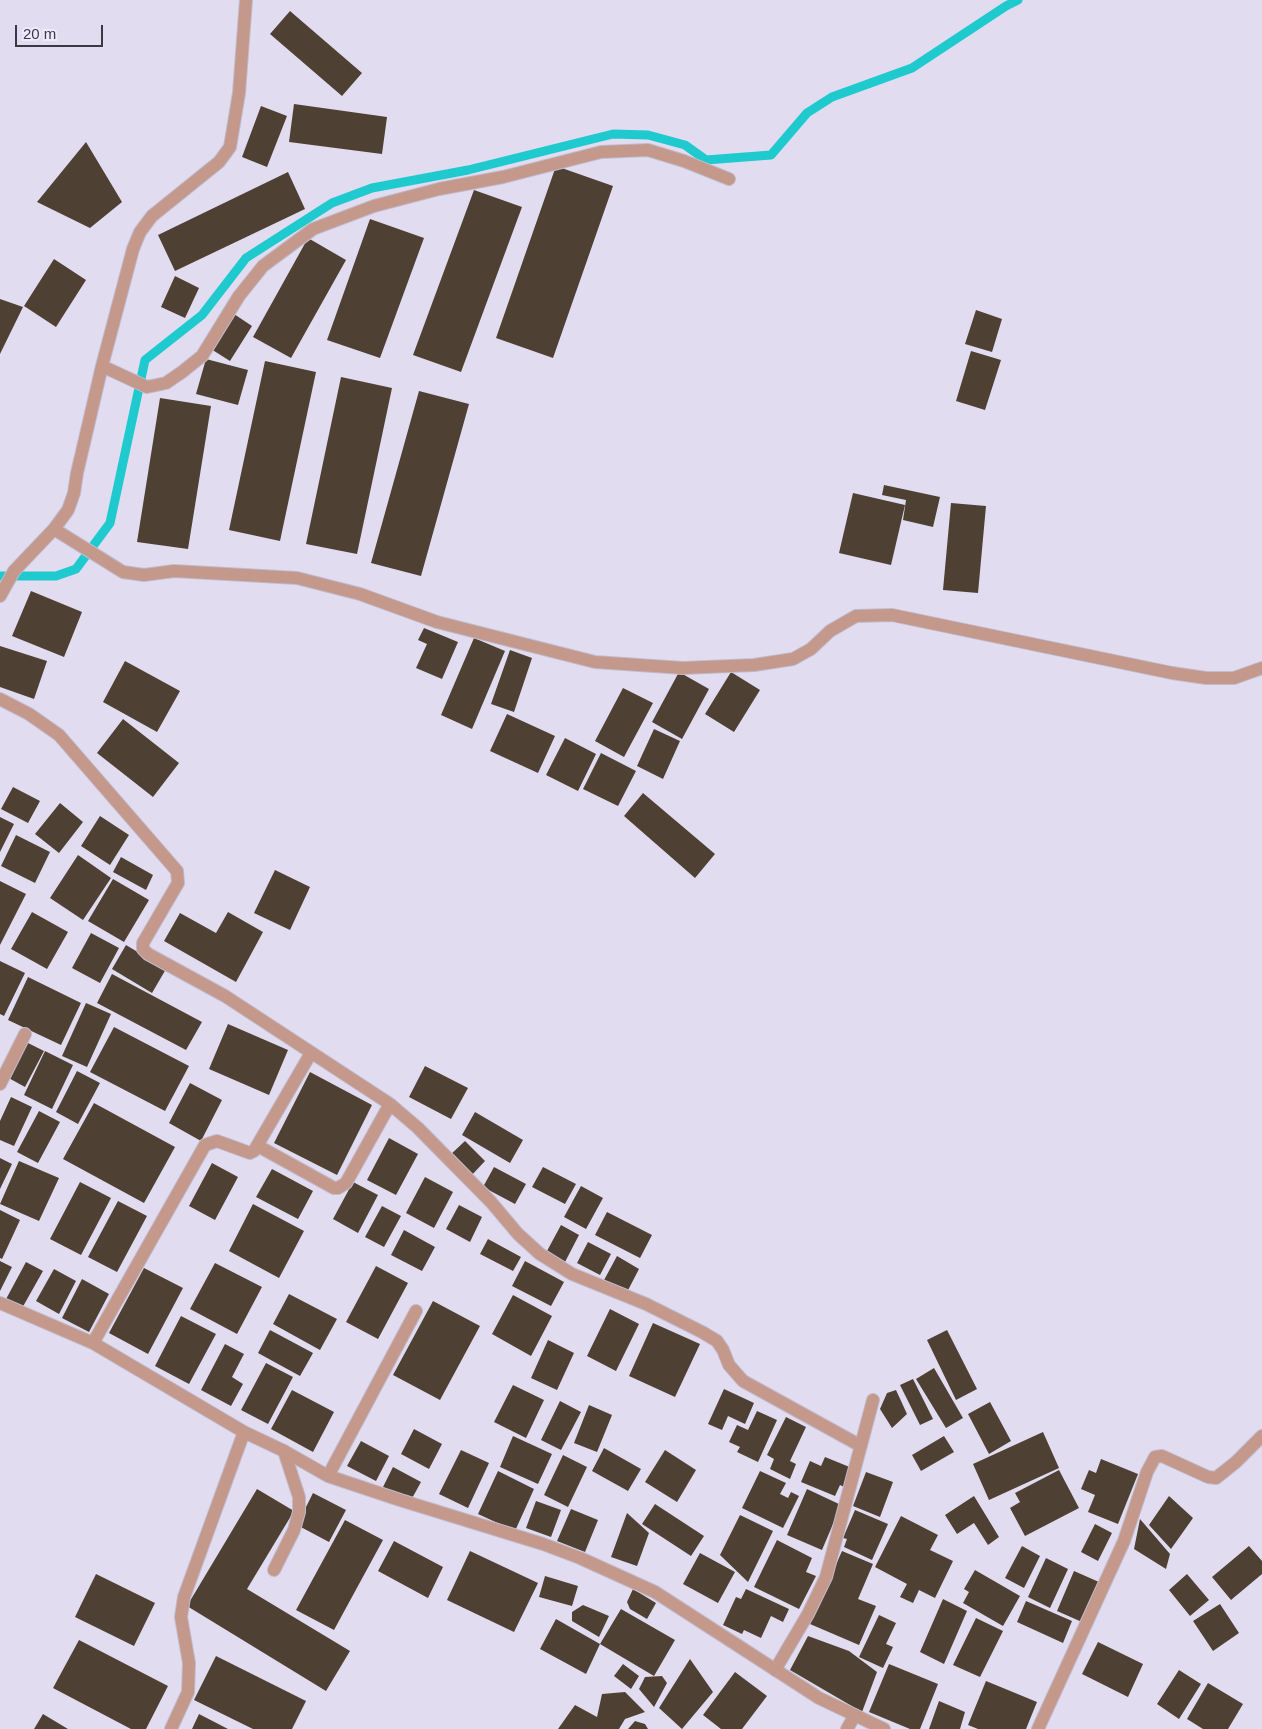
<!DOCTYPE html>
<style>
body{margin:0}
#map{position:relative;width:1262px;height:1729px;overflow:hidden;background:#e2dcf1;font-family:Arial,sans-serif}
canvas{display:block}
.scale{position:absolute;left:15px;top:25px;width:88px;height:22px;box-sizing:border-box;border:2px solid #3a3840;border-top:0;padding-left:6px;font-size:15px;line-height:18px;white-space:nowrap;color:#3a3840;-webkit-text-stroke:4px #efe9fe;paint-order:stroke}
</style>
<div id="map">
<canvas width="1262" height="1729"></canvas>
<div class="scale">20 m</div>
</div>
<script>
const ctx = document.querySelector('canvas').getContext('2d');
ctx.lineJoin = 'round';
const poly = rows => new Path2D(rows.map(r => 'M' + r).join(''));
function strokePath(path, color, width, dash) { ctx.strokeStyle = color; ctx.lineWidth = width; ctx.lineCap = dash ? 'butt' : 'round'; ctx.setLineDash(dash || []); ctx.stroke(path); }
function paint(path, color) { ctx.fillStyle = color; ctx.fill(path, 'evenodd'); }
strokePath(poly([
 [0,576,56,576,76,569,110,523,145,360,202,315,246,258,332,203,372,188,468,170,613,134,648,135,685,145,706,160,771,155,807,113,832,97,912,68,1006,6,1018,0]
]), '#1fcace', 9);
paint(poly([
 [290,11,362,73,342,96,270,34],
 [294,104,387,117,382,154,289,142],
 [261,106,287,116,267,167,242,157],
 [86,142,122,202,90,228,37,202],
 [556,166,613,186,553,358,496,338],
 [288,172,305,209,175,271,158,235],
 [474,190,522,207,461,372,413,355],
 [370,219,424,238,380,358,327,340],
 [308,238,346,260,291,358,253,337],
 [54,259,86,280,56,327,24,306],
 [175,276,199,288,185,318,161,307],
 [0,299,23,307,0,354],
 [976,310,1002,319,992,352,965,344],
 [234,314,252,326,230,361,211,349],
 [971,351,1001,360,985,410,956,401],
 [206,359,248,370,238,405,196,394],
 [265,361,316,372,280,541,229,530],
 [341,377,392,388,357,554,306,544],
 [419,391,469,404,421,576,371,563],
 [160,398,211,406,188,549,137,542],
 [884,485,940,497,933,527,903,520,906,500,882,495],
 [853,493,905,505,891,565,839,553],
 [951,503,986,506,978,593,943,590],
 [31,591,82,612,64,657,12,636],
 [424,628,458,642,442,679,416,668,427,644,418,640],
 [474,638,505,651,472,729,441,715],
 [0,646,47,661,34,699,0,687],
 [510,650,532,658,514,712,491,704],
 [125,661,180,691,157,732,103,702],
 [679,672,709,689,682,739,652,722],
 [731,672,760,690,734,732,705,714],
 [623,688,653,703,624,757,595,741],
 [507,714,555,736,538,773,490,751],
 [123,719,179,763,153,797,97,753],
 [654,729,680,741,663,779,637,766],
 [565,738,596,754,578,791,546,775],
 [601,753,636,771,618,806,583,789],
 [13,787,40,801,28,823,1,809],
 [643,793,715,854,695,878,624,816],
 [60,803,83,822,59,853,35,834],
 [100,816,129,835,110,865,81,846],
 [0,817,14,824,0,852],
 [16,835,50,852,35,883,1,866],
 [78,855,111,878,83,920,50,898],
 [121,857,153,875,146,890,113,872],
 [275,870,310,887,290,930,254,913],
 [113,879,149,900,124,942,88,921],
 [0,881,26,894,0,945],
 [32,912,68,932,47,969,11,949],
 [228,912,263,932,236,982,164,941,180,913,216,933],
 [91,933,119,948,100,983,72,968],
 [126,945,166,969,152,993,112,969],
 [0,961,25,973,4,1016,0,1014],
 [112,974,202,1022,186,1050,97,1003],
 [28,977,81,1003,61,1045,8,1020],
 [86,1003,111,1014,87,1067,62,1056],
 [228,1024,288,1050,269,1095,209,1069],
 [114,1027,189,1066,165,1111,90,1072],
 [24,1041,44,1051,25,1087,5,1076],
 [45,1051,73,1065,52,1109,24,1095],
 [425,1066,468,1088,451,1119,409,1097],
 [77,1071,100,1083,78,1124,56,1112],
 [310,1072,372,1105,337,1175,274,1143],
 [190,1083,222,1100,201,1141,169,1123],
 [11,1097,32,1107,14,1146,0,1140,0,1121],
 [94,1103,175,1147,144,1203,63,1159],
 [39,1111,60,1122,38,1163,17,1152],
 [475,1112,523,1140,510,1163,462,1135],
 [389,1138,418,1154,396,1195,367,1180],
 [465,1141,485,1161,470,1177,449,1156],
 [0,1158,12,1164,0,1189],
 [19,1161,59,1178,39,1221,0,1204],
 [212,1163,238,1177,215,1220,189,1206],
 [494,1167,526,1184,515,1204,483,1187],
 [543,1167,576,1184,565,1204,532,1187],
 [272,1169,313,1191,298,1219,256,1197],
 [425,1177,453,1192,434,1228,406,1213],
 [80,1182,111,1198,81,1255,50,1239],
 [353,1182,378,1195,358,1233,333,1219],
 [581,1186,603,1198,586,1229,564,1217],
 [118,1201,147,1216,117,1272,88,1257],
 [253,1204,304,1231,279,1278,229,1251],
 [459,1205,482,1217,470,1242,446,1229],
 [382,1206,401,1216,384,1247,365,1237],
 [0,1210,20,1220,2,1259,0,1258],
 [607,1212,652,1235,640,1258,595,1235],
 [561,1225,579,1235,565,1262,547,1251],
 [404,1230,435,1247,422,1271,391,1255],
 [488,1239,521,1257,513,1271,480,1254],
 [588,1242,611,1254,600,1275,577,1263],
 [617,1256,639,1269,626,1294,603,1282],
 [0,1261,12,1267,0,1291],
 [525,1261,564,1282,551,1306,512,1286],
 [26,1262,43,1271,21,1310,5,1301],
 [215,1263,262,1287,237,1334,190,1309],
 [376,1266,408,1283,378,1339,346,1322],
 [144,1268,183,1288,148,1354,109,1333],
 [54,1269,76,1281,59,1314,36,1301],
 [82,1279,109,1294,89,1332,62,1318],
 [289,1294,337,1319,320,1350,273,1324],
 [513,1295,552,1316,531,1356,492,1334],
 [433,1301,480,1326,440,1400,393,1375],
 [610,1309,639,1324,616,1371,587,1356],
 [181,1316,216,1334,189,1384,155,1366],
 [653,1323,700,1344,675,1397,629,1376],
 [270,1330,313,1353,300,1376,258,1353],
 [947,1330,977,1389,956,1400,927,1340],
 [548,1340,574,1353,557,1390,531,1378],
 [225,1344,244,1354,232,1377,243,1384,231,1406,201,1390],
 [266,1363,293,1377,268,1424,241,1410],
 [934,1368,963,1418,946,1428,916,1379],
 [913,1379,933,1419,920,1425,900,1385],
 [513,1385,544,1400,526,1438,494,1422],
 [724,1389,754,1403,745,1424,728,1416,722,1430,708,1424],
 [292,1390,334,1412,313,1452,271,1429],
 [896,1390,907,1414,892,1428,880,1409,887,1393],
 [560,1401,581,1412,561,1450,541,1440],
 [990,1402,1011,1441,989,1454,968,1414],
 [589,1405,612,1415,597,1452,574,1443],
 [757,1411,777,1420,758,1462,737,1452,740,1447,729,1442,737,1425,748,1430],
 [786,1417,806,1427,790,1461,796,1464,790,1479,770,1469,774,1459,767,1455],
 [414,1429,442,1444,429,1469,401,1454],
 [1043,1432,1059,1468,989,1500,973,1464],
 [513,1436,552,1454,538,1484,500,1467],
 [944,1436,954,1452,921,1471,912,1455],
 [361,1441,389,1456,376,1481,347,1466],
 [604,1448,641,1469,628,1491,592,1471],
 [461,1450,489,1463,468,1508,439,1494],
 [665,1450,696,1470,677,1502,645,1482],
 [563,1455,587,1467,568,1507,544,1495],
 [825,1457,852,1468,844,1487,840,1485,835,1496,801,1482,810,1461,821,1466],
 [1101,1459,1138,1474,1118,1524,1088,1512,1095,1495,1081,1489,1089,1470,1096,1473],
 [393,1467,421,1482,410,1502,383,1487],
 [1059,1470,1079,1508,1025,1536,1010,1508,1020,1502,1015,1493],
 [498,1471,534,1489,515,1531,478,1514],
 [760,1471,786,1483,780,1494,788,1498,791,1492,799,1496,783,1528,742,1508],
 [866,1472,893,1482,880,1517,853,1506],
 [257,1489,294,1511,247,1589,350,1651,326,1691,187,1606],
 [807,1489,841,1505,822,1550,787,1535],
 [313,1493,346,1510,329,1542,297,1525],
 [974,1496,999,1537,988,1545,974,1523,957,1534,945,1515],
 [1169,1496,1193,1518,1171,1549,1149,1525],
 [536,1501,561,1510,551,1537,526,1528],
 [655,1504,704,1536,691,1556,642,1524],
 [571,1509,598,1520,585,1552,557,1541],
 [855,1510,888,1524,872,1560,844,1547,847,1539,843,1538],
 [627,1513,649,1533,637,1566,611,1557],
 [740,1515,773,1531,748,1582,720,1555],
 [901,1516,938,1535,930,1550,953,1561,935,1598,919,1590,913,1603,900,1597,907,1584,875,1567],
 [1140,1519,1170,1554,1166,1569,1134,1549],
 [345,1520,383,1540,334,1630,296,1610],
 [1095,1524,1112,1533,1098,1561,1081,1552],
 [777,1540,812,1558,806,1572,816,1576,799,1609,754,1587],
 [394,1541,443,1567,428,1598,378,1571],
 [1022,1546,1040,1556,1024,1588,1005,1578],
 [1249,1546,1262,1561,1262,1574,1231,1600,1212,1577],
 [470,1551,538,1583,514,1632,447,1600],
 [842,1551,873,1564,858,1599,876,1606,859,1645,810,1624],
 [700,1553,735,1572,718,1603,683,1584],
 [1046,1558,1068,1569,1050,1608,1028,1597],
 [975,1570,1020,1596,1003,1626,963,1603,969,1592,964,1589],
 [1074,1571,1099,1582,1082,1622,1057,1611],
 [96,1574,155,1603,134,1646,75,1617],
 [1187,1574,1209,1600,1190,1616,1169,1590],
 [545,1576,578,1586,572,1606,539,1597],
 [633,1589,656,1603,647,1619,630,1609,627,1602],
 [746,1589,789,1609,783,1622,771,1616,761,1638,744,1630,742,1634,723,1625,736,1597,741,1599],
 [943,1599,967,1611,944,1664,920,1652],
 [1026,1601,1072,1621,1063,1643,1017,1622],
 [1220,1604,1239,1633,1213,1651,1193,1621],
 [583,1605,609,1616,599,1637,572,1621,572,1612],
 [621,1609,675,1640,654,1676,600,1644],
 [879,1615,896,1623,886,1644,893,1647,883,1668,859,1657],
 [976,1618,1003,1631,980,1677,953,1665],
 [556,1619,600,1644,586,1674,540,1649],
 [808,1636,849,1651,877,1672,862,1712,790,1670],
 [79,1640,168,1686,146,1729,131,1729,53,1688],
 [1098,1642,1143,1664,1128,1697,1082,1674],
 [216,1656,306,1701,292,1729,253,1729,194,1700],
 [690,1659,713,1692,682,1729,659,1708],
 [623,1664,639,1676,631,1689,614,1676],
 [889,1664,938,1684,920,1729,910,1729,869,1712],
 [1179,1670,1201,1684,1179,1719,1157,1704],
 [735,1672,767,1696,742,1729,721,1729,703,1715],
 [662,1676,667,1683,654,1707,639,1689,645,1677],
 [986,1681,1037,1702,1026,1729,978,1729,968,1725],
 [1208,1683,1243,1704,1228,1729,1203,1729,1187,1719],
 [625,1692,645,1712,625,1719,619,1729,558,1729,575,1705,597,1717,602,1694],
 [939,1701,965,1712,960,1729,929,1729],
 [43,1714,68,1729,34,1729],
 [199,1714,228,1729,192,1729],
 [635,1721,645,1724,648,1729,628,1729]
]), '#4e4033');
const lane = poly([
 [274,1570,294,1530,299,1512,299,1497,284,1451]
]);
const street = poly([
 [102,366,147,387,166,383,182,372,202,356,239,296,263,266,313,229,374,206,439,189,503,177,601,152,648,150,684,161,729,179],
 [54,529,123,572,144,575,174,571,297,578,360,594,437,622,595,662,683,668,754,665,793,659,811,649,830,631,856,616,892,615,1172,673,1206,678,1234,678,1262,668],
 [0,596,14,571,54,529,68,510,74,493,77,473,102,366,133,249,140,232,152,216,219,162,230,147,239,93,246,0],
 [0,699,29,714,59,735,177,871,178,883,143,943,143,949,148,954,225,996,390,1104,418,1128,491,1202,518,1234,540,1254,572,1274,646,1304,702,1332,717,1341,723,1350,729,1365,743,1381,861,1446],
 [0,1084,25,1034],
 [258,1146,334,1188,338,1188,346,1183,390,1104],
 [0,1303,93,1343,244,1432,284,1451,328,1476,400,1500,543,1544,580,1558,655,1592,819,1698,884,1729],
 [93,1343,205,1145,217,1141,250,1153,254,1151,311,1053],
 [328,1476,416,1311],
 [775,1670,808,1614,826,1577,873,1400],
 [171,1729,188,1692,189,1663,181,1617,184,1597,244,1432],
 [847,1729,855,1715],
 [1038,1729,1124,1541,1147,1472,1155,1457,1162,1456,1208,1477,1216,1478,1236,1462,1262,1436]
]);
strokePath(lane, '#c0bbce', 14);
strokePath(street, '#c0bbce', 14);
strokePath(lane, '#c4988a', 12);
strokePath(street, '#c4988a', 12);
</script>
